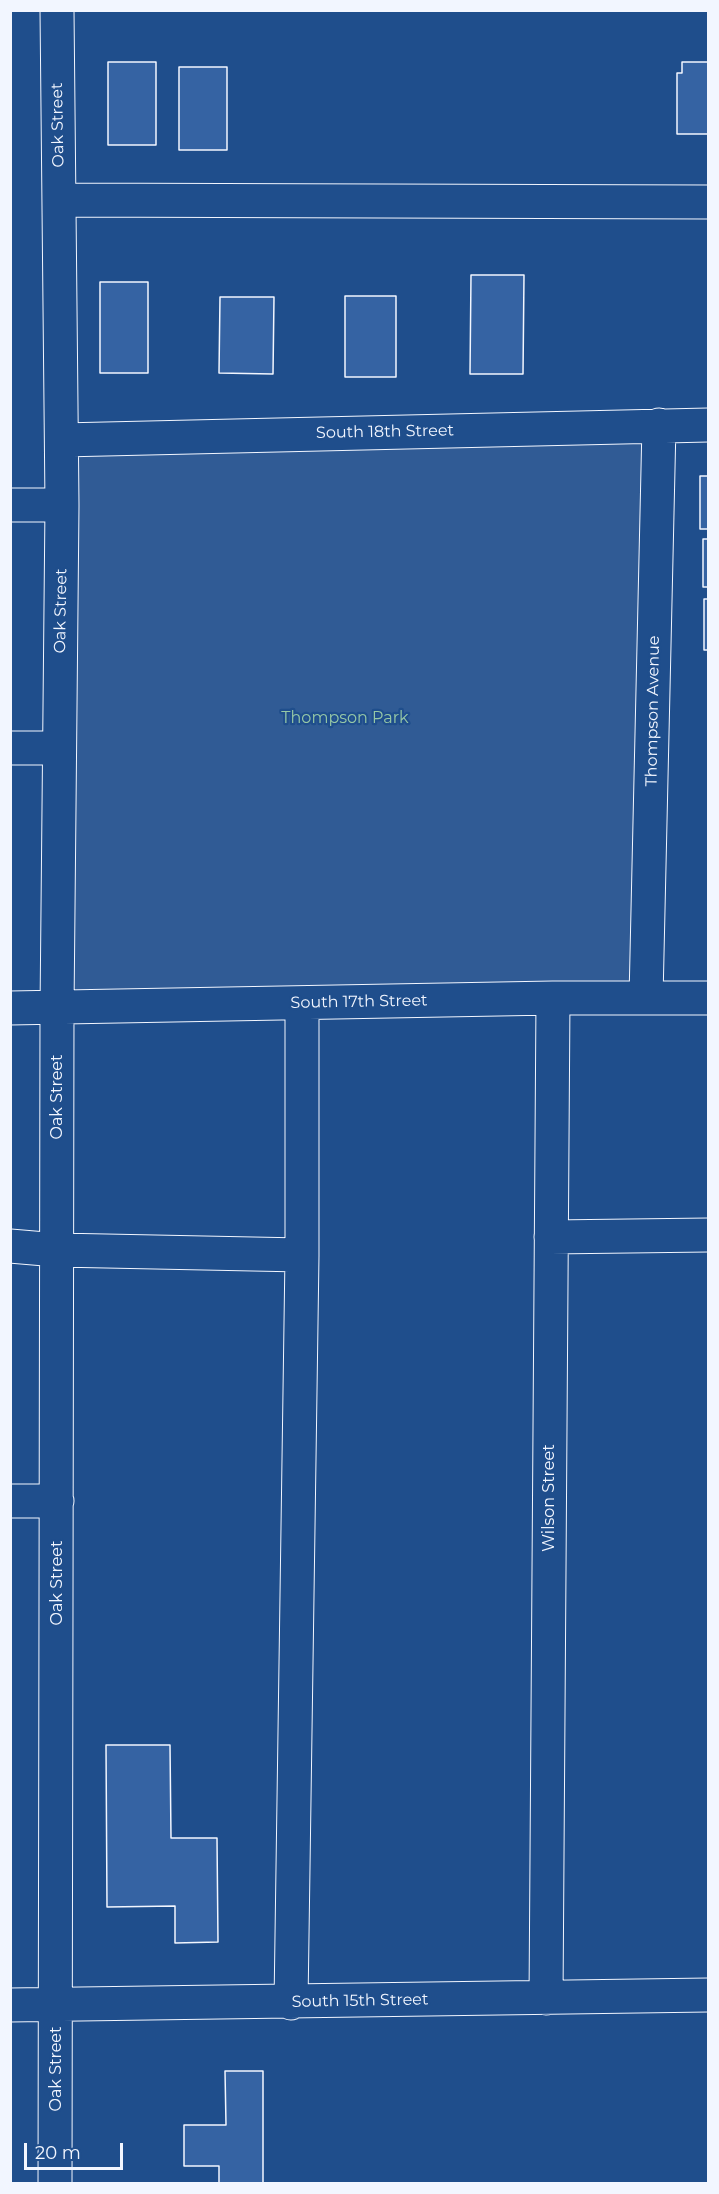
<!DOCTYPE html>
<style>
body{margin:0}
#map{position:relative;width:719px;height:2194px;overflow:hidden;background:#1f4e8c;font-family:Montserrat,sans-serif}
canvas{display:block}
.frame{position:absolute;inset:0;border:12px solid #f2f6ff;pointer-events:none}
.scale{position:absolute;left:24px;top:2143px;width:99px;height:27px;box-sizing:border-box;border:3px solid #f2f6ff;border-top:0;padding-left:8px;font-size:18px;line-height:21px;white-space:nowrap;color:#f2f6ff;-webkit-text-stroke:4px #1f4e8c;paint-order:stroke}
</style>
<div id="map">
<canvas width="719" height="2194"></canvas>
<div class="frame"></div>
<div class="scale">20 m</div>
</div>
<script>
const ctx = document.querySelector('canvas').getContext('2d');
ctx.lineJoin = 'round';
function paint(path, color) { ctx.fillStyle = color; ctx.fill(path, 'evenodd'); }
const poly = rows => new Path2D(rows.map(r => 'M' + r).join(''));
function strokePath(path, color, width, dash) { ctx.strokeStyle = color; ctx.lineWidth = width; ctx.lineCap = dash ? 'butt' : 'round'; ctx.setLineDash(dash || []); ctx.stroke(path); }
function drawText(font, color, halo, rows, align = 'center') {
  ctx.font = font + ' Montserrat,sans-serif'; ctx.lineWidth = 4.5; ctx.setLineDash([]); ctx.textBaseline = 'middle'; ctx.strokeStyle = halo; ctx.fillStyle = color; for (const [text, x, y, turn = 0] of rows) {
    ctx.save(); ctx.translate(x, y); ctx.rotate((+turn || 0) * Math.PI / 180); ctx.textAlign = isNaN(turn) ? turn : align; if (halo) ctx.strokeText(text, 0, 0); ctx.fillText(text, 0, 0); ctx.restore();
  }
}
const built = poly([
 [659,425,646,998,57,1009,62,440,659,425]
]);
paint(built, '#305b95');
strokePath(built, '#a8bbd7', 1.5);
const building = poly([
 [108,62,156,62,156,145,108,145,108,62],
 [682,62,708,62,708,134,677,134,677,73,682,73,682,62],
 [179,67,227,67,227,150,179,150,179,67],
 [471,275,524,275,523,374,470,374,471,275],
 [100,282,148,282,148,373,100,373,100,282],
 [345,296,396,296,396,377,345,377,345,296],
 [220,297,274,297,273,374,219,373,220,297],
 [700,476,708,476,708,529,700,529,700,476],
 [703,539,708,539,708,587,703,587,703,539],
 [704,599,708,599,708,650,704,650,704,599],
 [106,1745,170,1745,171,1838,217,1838,218,1942,175,1943,175,1906,107,1907,106,1745],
 [225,2071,263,2071,263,2184,219,2184,219,2166,184,2166,184,2125,226,2125,225,2071]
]);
paint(building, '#3563a3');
strokePath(building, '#f2f6ff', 1.5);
const minor = poly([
 [59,200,708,202],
 [62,440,708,425],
 [10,505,62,505],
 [10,748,59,748],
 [646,998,659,425],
 [10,1008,553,998,708,998],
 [551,1237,708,1235],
 [10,1246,57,1250,302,1255],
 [10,1501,57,1501],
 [546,1998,553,998],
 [291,2003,302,1255,302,1003],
 [10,2005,708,1995],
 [55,2184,57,1009,62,505,57,10]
]);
strokePath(minor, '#f2f6ff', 35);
strokePath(minor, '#1f4e8c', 33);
drawText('16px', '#f2f6ff', '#1f4e8c', [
 ["Oak Street",58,125,-91],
 ["South 18th Street",385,432,-1],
 ["Oak Street",61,611,-89],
 ["Thompson Avenue",653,711,-89],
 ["South 17th Street",359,1002,-1],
 ["Oak Street",57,1097,-90],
 ["Wilson Street",549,1498,-90],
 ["Oak Street",57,1583,-90],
 ["South 15th Street",360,2001,-1],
 ["Oak Street",56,2069,-90]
]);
drawText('16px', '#97c8a6', '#1f4e8c', [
 ["Thompson Park",345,718]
]);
</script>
